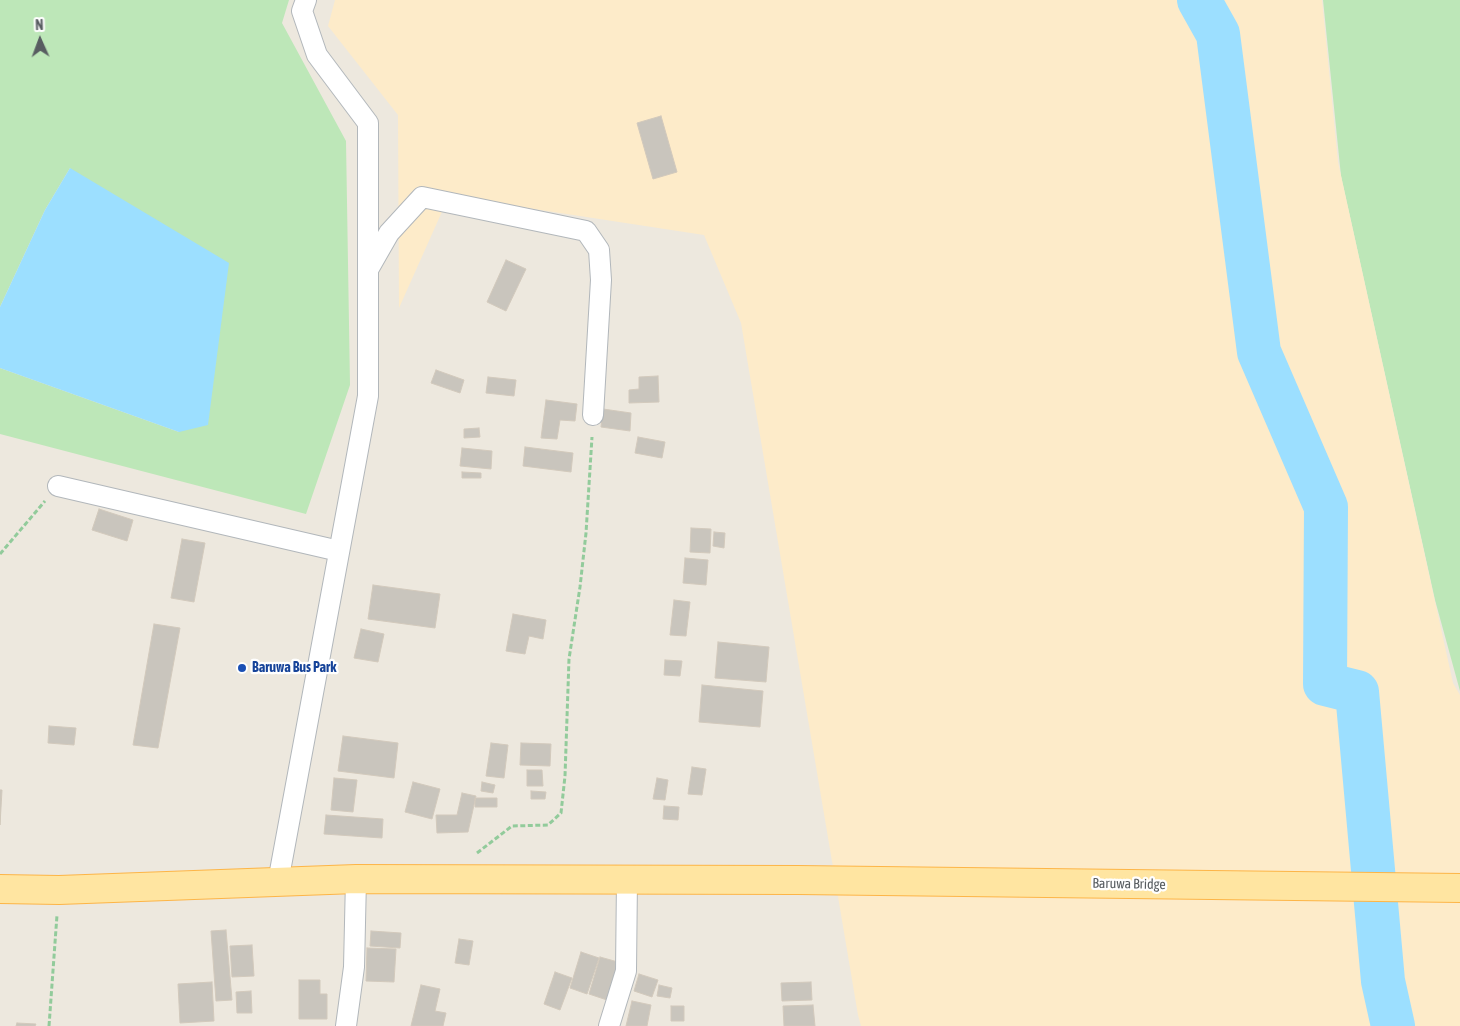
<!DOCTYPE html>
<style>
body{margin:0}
#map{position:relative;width:1460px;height:1026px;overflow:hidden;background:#ede8de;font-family:"Asap Condensed",sans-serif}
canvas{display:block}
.north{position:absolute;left:15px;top:15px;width:50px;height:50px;-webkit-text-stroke:4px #fff;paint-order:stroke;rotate:358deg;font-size:14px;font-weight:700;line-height:20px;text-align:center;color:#585d61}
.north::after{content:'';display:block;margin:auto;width:18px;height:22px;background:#585d61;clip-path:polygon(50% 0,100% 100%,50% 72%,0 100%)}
</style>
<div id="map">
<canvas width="1460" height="1026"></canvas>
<div class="north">N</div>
</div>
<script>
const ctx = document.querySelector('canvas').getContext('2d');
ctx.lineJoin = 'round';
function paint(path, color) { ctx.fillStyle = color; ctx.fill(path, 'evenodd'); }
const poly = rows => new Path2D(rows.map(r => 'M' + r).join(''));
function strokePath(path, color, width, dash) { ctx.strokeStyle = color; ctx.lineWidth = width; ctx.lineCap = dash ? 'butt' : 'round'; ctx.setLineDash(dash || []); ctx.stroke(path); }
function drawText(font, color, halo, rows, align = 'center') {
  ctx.font = font + ' "Asap Condensed",sans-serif'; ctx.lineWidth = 4.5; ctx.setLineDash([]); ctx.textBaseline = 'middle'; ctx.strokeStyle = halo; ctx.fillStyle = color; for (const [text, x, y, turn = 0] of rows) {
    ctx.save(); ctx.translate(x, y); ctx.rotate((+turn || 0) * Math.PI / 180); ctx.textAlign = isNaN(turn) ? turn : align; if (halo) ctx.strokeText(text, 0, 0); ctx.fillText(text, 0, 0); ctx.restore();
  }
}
paint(poly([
 [0,0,289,0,282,23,346,141,350,385,306,514,0,434,0,368,179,432,70,168,45,210,0,307],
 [1323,0,1460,0,1460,691,1435,600,1341,176]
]), '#bde7b8');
paint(poly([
 [335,0,1322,0,1338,162,1453,683,1460,695,1460,1026,861,1026,858,1015,741,323,704,235,449,196,399,308,398,115,328,26]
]), '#fdebc9');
paint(poly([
 [70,168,229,263,208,425,179,432,0,368,0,307,45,210]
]), '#9cdfff');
strokePath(poly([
 [1199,0,1218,34,1259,352,1326,507,1325,684,1357,692,1383,981,1393,1026]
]), '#9cdfff', 44);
const building = poly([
 [661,116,677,172,653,179,637,123,661,116],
 [506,260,526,269,506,311,487,302,506,260],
 [436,370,464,380,460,393,431,383,436,370],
 [658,376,659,402,629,403,629,390,639,389,639,377,658,376],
 [488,377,516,380,514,396,486,393,488,377],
 [546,400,577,404,575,421,560,420,557,439,541,438,546,400],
 [603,409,631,413,630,431,601,427,603,409],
 [479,428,480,437,464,438,464,429,479,428],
 [638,437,665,442,662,458,635,453,638,437],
 [525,447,573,453,571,472,523,466,525,447],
 [462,448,492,451,491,469,460,466,462,448],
 [462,472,481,473,481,478,462,478,462,472],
 [99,509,133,520,127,541,92,530,99,509],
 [691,528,711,529,710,553,690,552,691,528],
 [714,532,725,533,724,548,713,546,714,532],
 [182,539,205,543,194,602,171,598,182,539],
 [685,558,708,560,706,585,683,583,685,558],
 [373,585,440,594,435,628,368,619,373,585],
 [674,600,690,602,686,636,670,635,674,600],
 [513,614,546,620,543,639,529,636,525,654,506,651,513,614],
 [154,624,180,628,158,748,133,745,154,624],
 [361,629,384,634,378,662,354,658,361,629],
 [718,642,769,647,766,682,715,678,718,642],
 [665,660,682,661,680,676,664,675,665,660],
 [702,685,763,691,760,727,699,722,702,685],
 [49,726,76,728,74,745,48,743,49,726],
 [343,736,398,743,394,778,338,771,343,736],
 [491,743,508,745,504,778,486,776,491,743],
 [521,743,551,744,550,766,520,765,521,743],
 [692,767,706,769,702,795,688,794,692,767],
 [527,770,542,770,543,786,527,786,527,770],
 [334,778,357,780,353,812,331,810,334,778],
 [657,778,668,780,665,800,653,799,657,778],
 [413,782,440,789,432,819,405,812,413,782],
 [482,782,495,785,493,793,481,791,482,782],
 [0,790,2,790,0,825,0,790],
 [531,791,546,792,545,799,531,799,531,791],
 [462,793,476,796,468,832,437,833,436,815,457,815,462,793],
 [475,798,497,798,497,807,475,807,475,798],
 [664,806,679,807,678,820,663,819,664,806],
 [326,815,383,819,382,838,324,834,326,815],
 [226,930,232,1000,216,1001,211,931,226,930],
 [371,931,401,933,400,948,370,946,371,931],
 [459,939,473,941,469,965,455,963,459,939],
 [252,945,254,976,232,977,230,946,252,945],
 [367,948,396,949,394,982,366,981,367,948],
 [581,952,599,958,587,994,570,988,581,952],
 [600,957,618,962,607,1000,589,994,600,957],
 [555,972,572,978,560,1010,544,1004,555,972],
 [639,974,658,980,652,997,634,991,639,974],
 [299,980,320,980,320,994,327,994,327,1019,299,1019,299,980],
 [212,982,214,1021,180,1023,178,984,212,982],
 [811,982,812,1000,782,1001,781,983,811,982],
 [421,985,440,989,435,1011,446,1013,443,1026,411,1026,421,985],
 [659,985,672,988,670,998,657,996,659,985],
 [251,991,252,1013,237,1013,236,992,251,991],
 [632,1001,651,1005,647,1026,626,1026,632,1001],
 [813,1005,815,1026,784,1026,783,1006,813,1005],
 [671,1006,684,1006,684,1021,671,1021,671,1006],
 [17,1023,36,1024,35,1026,16,1026,17,1023]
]);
paint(building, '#c9c5bd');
strokePath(building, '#d2c9bc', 1);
const minor = poly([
 [369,268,389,233,422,197,586,231,599,250,601,280,593,415],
 [58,486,339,551],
 [278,882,368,396,368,123,317,55,302,11,306,0],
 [346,1026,354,967,356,879],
 [609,1026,626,971,627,879]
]);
const primary = poly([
 [0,889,59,890,356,879,798,880,1460,888]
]);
strokePath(minor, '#b2b7bb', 22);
strokePath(primary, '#fdb547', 30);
strokePath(poly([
 [0,554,45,501],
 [477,853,512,826,548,825,561,813,565,776,569,659,580,587,586,533,592,437],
 [49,1026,57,915]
]), '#92cb9b', 3, [5, 2.5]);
strokePath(minor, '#fff', 20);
strokePath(primary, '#ffe5a1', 28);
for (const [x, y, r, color] of [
 [242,668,5,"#1a4fb4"]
]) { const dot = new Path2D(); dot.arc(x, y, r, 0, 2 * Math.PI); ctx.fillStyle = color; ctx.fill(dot); strokePath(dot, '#fff', 2); }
drawText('bold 14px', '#164399', '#fff', [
 ["Baruwa Bus Park",252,668]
], 'left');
drawText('14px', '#585d61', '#fff', [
 ["Baruwa Bridge",1129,884,1]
]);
</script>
